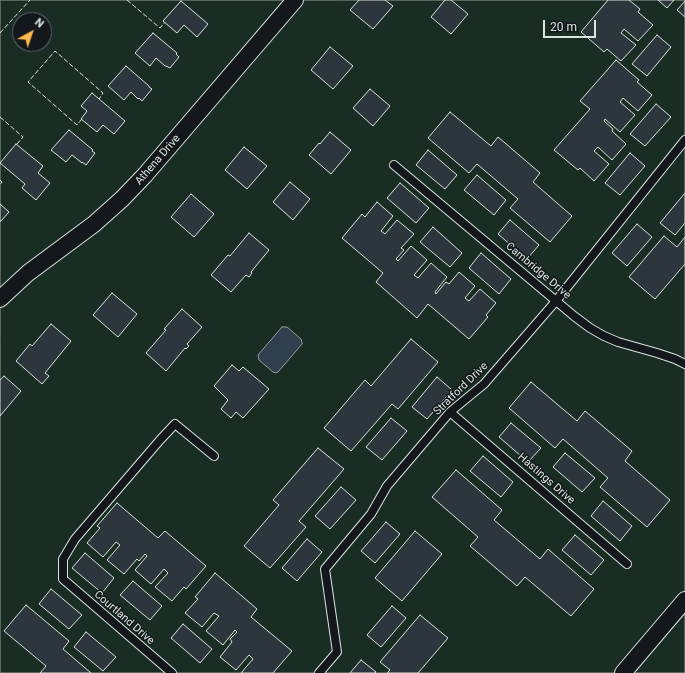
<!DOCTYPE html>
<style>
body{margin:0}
#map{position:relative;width:685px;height:673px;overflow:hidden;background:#14181c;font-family:Roboto,sans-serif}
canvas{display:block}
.north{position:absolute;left:12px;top:12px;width:40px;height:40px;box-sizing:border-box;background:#14181c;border:1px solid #626a69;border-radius:50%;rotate:40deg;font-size:11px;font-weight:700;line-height:16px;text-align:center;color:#d8e6dc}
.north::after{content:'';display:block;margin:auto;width:14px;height:18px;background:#ffb74d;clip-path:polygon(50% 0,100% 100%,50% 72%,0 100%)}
.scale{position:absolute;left:543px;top:20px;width:53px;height:18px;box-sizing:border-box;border:2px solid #d8e6dc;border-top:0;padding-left:5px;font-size:12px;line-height:14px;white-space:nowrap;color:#d8e6dc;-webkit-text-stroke:3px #14181c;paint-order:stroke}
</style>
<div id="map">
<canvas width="685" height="673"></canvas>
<div class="north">N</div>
<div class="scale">20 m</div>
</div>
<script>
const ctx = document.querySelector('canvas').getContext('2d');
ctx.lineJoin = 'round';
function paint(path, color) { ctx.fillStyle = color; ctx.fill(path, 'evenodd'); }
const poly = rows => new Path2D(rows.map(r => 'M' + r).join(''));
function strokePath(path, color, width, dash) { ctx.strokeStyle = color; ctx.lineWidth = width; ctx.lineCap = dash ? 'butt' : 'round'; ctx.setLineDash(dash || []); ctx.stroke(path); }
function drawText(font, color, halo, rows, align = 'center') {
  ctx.font = font + ' Roboto,sans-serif'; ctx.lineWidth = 3; ctx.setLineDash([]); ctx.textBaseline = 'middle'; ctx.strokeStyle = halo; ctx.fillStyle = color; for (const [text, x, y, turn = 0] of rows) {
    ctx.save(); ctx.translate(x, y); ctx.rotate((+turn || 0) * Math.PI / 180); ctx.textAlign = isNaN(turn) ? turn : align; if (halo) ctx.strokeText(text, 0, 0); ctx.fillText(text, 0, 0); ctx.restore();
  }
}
const green = poly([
 [0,0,685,0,685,673,0,673,0,0],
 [20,20,44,20,44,44,20,44,20,20]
]);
paint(green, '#1a2d24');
strokePath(green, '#939e99', 1);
const water = poly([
 [282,327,287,327,301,339,302,342,302,344,278,372,276,373,273,372,259,360,258,355,282,327]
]);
paint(water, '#2f3f4d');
strokePath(water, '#939e99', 1);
const building = poly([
 [359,0,385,0,393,6,373,29,350,10,359,0],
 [445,0,451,0,468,14,451,34,431,17,445,0],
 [608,0,629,0,640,9,638,12,653,25,638,41,624,29,621,33,636,45,621,61,607,49,604,52,581,32,608,0],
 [658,0,674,0,667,8,658,0],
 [181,1,208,24,197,37,184,25,177,33,163,21,181,1],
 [685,1,685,17,677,10,685,1],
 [153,33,177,53,176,54,179,57,170,68,166,66,165,66,156,58,150,66,135,53,153,33],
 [657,35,671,47,647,76,632,64,657,35],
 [330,47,353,66,333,89,311,70,330,47],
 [616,60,639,80,637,82,652,95,638,111,623,98,620,102,635,115,620,132,605,119,604,121,613,129,612,131,626,144,612,160,598,147,594,151,609,164,594,181,580,168,578,170,554,150,590,109,580,101,616,60],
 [126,66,149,86,149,87,152,89,142,101,139,98,138,99,131,92,124,100,108,86,126,66],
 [370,89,390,106,373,126,353,108,370,89],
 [92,93,125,121,114,134,103,125,97,132,81,119,87,111,81,106,92,93],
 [656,104,671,117,645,146,630,134,656,104],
 [450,112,491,146,498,137,540,173,533,182,572,216,550,242,510,208,518,199,477,164,469,173,428,138,450,112],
 [69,130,93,150,92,151,95,153,86,165,82,162,82,163,72,155,66,162,51,150,69,130],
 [330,132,351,150,331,174,309,155,319,143,320,144,330,132],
 [16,144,43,166,38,173,50,183,36,200,22,188,25,184,0,163,16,144],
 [244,147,267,166,247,189,225,170,244,147],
 [428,150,457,175,445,189,416,165,428,150],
 [630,153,645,166,620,195,605,183,630,153],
 [477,175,506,200,494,215,464,190,477,175],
 [290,182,310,199,293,220,273,202,290,182],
 [400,183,429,208,416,223,387,198,400,183],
 [685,193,685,223,675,235,660,223,685,193],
 [191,194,214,214,194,237,171,217,191,194],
 [377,202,393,216,381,231,385,234,397,220,414,234,401,248,404,250,396,259,398,261,411,246,427,260,414,275,418,278,431,263,447,277,435,292,436,294,446,282,449,284,459,272,475,286,465,298,469,301,480,289,496,303,486,315,488,317,469,339,428,304,417,318,376,282,383,273,342,238,362,214,365,217,377,202],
 [0,204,9,212,0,222,0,204],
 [510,220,539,245,527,259,498,234,510,220],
 [637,224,652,237,627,266,612,253,637,224],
 [433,227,462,253,450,267,420,242,433,227],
 [249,233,269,250,251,272,252,273,249,277,246,275,231,292,211,275,228,255,230,256,249,233],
 [664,236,677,247,685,237,685,264,655,299,629,277,664,236],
 [481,253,511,279,499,294,469,268,481,253],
 [112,293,137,314,118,337,93,315,112,293],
 [182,309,202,327,187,344,189,346,186,349,185,348,166,371,146,353,166,330,164,329,182,309],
 [51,324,71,341,45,373,49,376,42,384,16,361,30,344,32,346,51,324],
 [411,339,438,362,398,409,392,404,351,451,324,428,365,380,371,386,411,339],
 [232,365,239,371,243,367,269,389,243,418,236,412,231,418,221,409,228,400,214,386,232,365],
 [4,376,21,391,0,416,0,380,4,376],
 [437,377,452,390,427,419,412,407,437,377],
 [531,382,577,421,585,411,632,451,625,461,670,500,647,527,600,487,608,478,563,439,555,448,509,408,531,382],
 [391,418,407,431,382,460,366,447,391,418],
 [511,423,541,448,528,462,499,437,511,423],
 [318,448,344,469,299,521,306,527,270,568,244,546,279,505,273,500,318,448],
 [565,453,595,478,582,492,553,467,565,453],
 [483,456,513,482,501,497,470,471,483,456],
 [456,470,502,510,494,520,540,559,548,549,594,589,571,616,525,577,517,586,470,546,478,537,432,497,456,470],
 [341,487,356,500,330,529,315,516,341,487],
 [603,501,632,526,620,541,591,516,603,501],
 [117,503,158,538,165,531,206,566,186,589,184,587,172,601,155,587,168,573,164,569,151,584,135,570,147,556,145,554,139,561,137,559,124,574,107,560,120,545,116,542,103,557,87,543,100,528,97,526,117,503],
 [386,522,400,534,375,563,361,551,386,522],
 [415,531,442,554,402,601,375,578,415,531],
 [575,535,604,560,591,575,562,550,575,535],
 [307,539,322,552,297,581,282,568,307,539],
 [85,553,114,578,102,593,72,568,85,553],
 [215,573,257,609,251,617,292,651,273,673,241,673,253,659,249,655,236,670,220,657,232,642,230,639,237,632,235,630,223,645,206,631,219,616,214,613,202,627,185,613,198,599,195,597,215,573],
 [133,581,162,606,150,620,120,595,133,581],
 [51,589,82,615,69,629,39,604,51,589],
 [26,605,69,641,63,649,91,673,40,673,46,666,4,631,26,605],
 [392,606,406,618,381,647,367,635,392,606],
 [420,615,448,638,418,673,387,673,390,670,380,662,420,615],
 [183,624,212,649,200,663,171,638,183,624],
 [86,632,116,657,103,671,74,647,86,632],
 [361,660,376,672,375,673,350,673,361,660]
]);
paint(building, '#2c363c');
strokePath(building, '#d8e6dc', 1);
const service = poly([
 [394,165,574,316,590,328,604,336,618,342,657,353,675,359,685,364],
 [450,412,627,564],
 [172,673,63,579,63,559,75,539,160,440,175,424,214,456],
 [319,673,337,652,325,569,371,514,387,486,450,412,484,384,556,301,685,140]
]);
const minor = poly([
 [0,299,28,273,94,224,122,199,145,175,295,0],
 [623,673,685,600]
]);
strokePath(service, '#d8e6dc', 10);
strokePath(minor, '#d8e6dc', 18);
strokePath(service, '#14181c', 8);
strokePath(minor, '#14181c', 16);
strokePath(poly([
 [127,0,160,28,165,22],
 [0,33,30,0],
 [0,117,23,137,17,144],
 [82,119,77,125,28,82,55,51,103,93,99,99],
 [0,180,2,182,0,185]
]), '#d8e6dc', 1, [5, 2]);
drawText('11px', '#d8e6dc', '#14181c', [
 ["Athena Drive",158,160,-49],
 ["Cambridge Drive",538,271,40],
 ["Stratford Drive",461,389,-44],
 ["Hastings Drive",546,479,41],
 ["Courtland Drive",124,618,41]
]);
</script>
